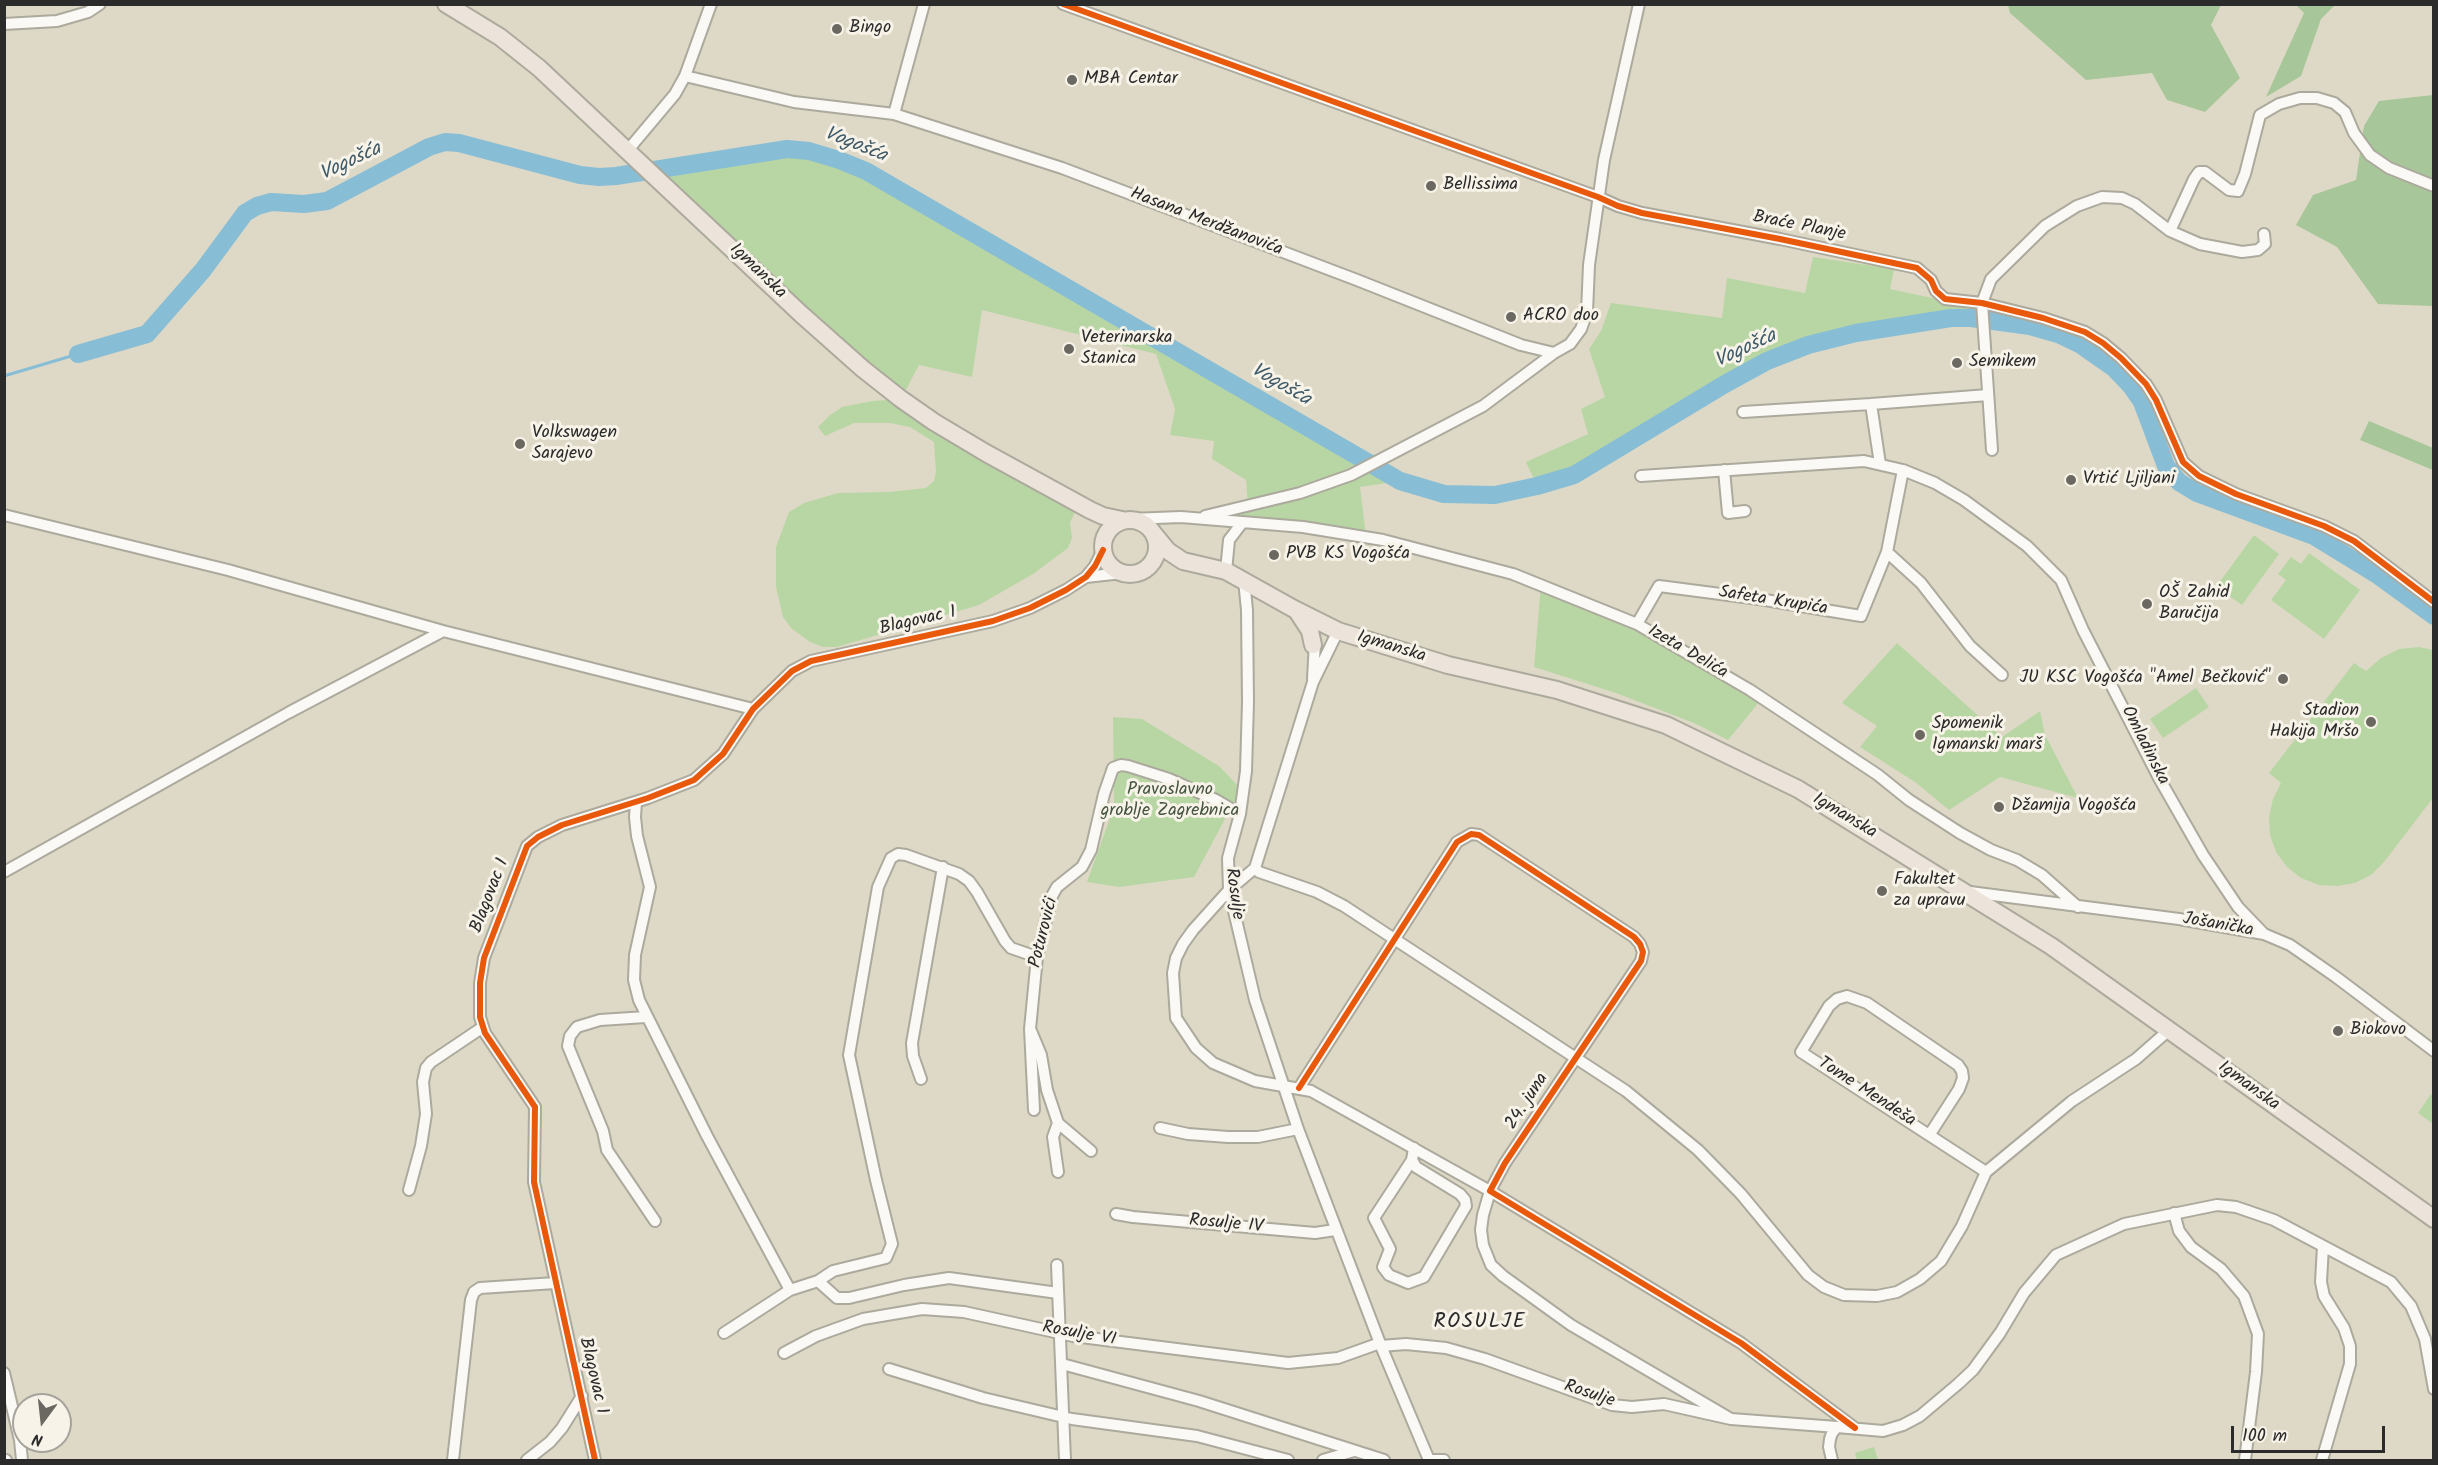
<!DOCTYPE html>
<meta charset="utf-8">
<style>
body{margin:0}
#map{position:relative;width:2438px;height:1465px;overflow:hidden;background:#ded9c6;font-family:Kalam,sans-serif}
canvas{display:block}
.frame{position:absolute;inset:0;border:6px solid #2b2b2b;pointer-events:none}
.north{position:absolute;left:12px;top:1393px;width:60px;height:60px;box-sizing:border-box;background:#f7f3e8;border:2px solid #a5a39c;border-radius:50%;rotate:195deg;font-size:16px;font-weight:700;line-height:24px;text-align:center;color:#2b2b2b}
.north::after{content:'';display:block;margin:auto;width:21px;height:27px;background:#6a6861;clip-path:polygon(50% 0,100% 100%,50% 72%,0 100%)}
.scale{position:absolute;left:2231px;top:1426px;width:154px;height:27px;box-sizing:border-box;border:3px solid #2b2b2b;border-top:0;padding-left:8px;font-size:18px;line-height:21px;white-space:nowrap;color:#2b2b2b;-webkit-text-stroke:4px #f7f3e8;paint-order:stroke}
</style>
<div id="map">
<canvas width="2438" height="1465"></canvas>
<div class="frame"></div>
<div class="north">N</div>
<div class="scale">100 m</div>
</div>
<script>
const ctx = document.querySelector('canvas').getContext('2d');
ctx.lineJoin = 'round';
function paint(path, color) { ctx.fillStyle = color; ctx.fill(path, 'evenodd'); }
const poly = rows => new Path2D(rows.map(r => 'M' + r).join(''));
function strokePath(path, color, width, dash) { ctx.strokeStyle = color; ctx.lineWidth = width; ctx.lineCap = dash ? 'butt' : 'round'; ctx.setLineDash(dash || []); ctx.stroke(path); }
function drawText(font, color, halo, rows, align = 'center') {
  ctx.font = font + ' Kalam,sans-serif'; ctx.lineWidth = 6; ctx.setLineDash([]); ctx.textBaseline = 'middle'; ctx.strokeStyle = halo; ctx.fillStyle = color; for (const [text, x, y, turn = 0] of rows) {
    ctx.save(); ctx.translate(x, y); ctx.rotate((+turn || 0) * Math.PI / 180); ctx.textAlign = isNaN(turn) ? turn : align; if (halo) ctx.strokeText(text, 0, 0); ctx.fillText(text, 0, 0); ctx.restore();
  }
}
paint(poly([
 [787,149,809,151,839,160,866,171,1400,481,1360,487,1366,537,1203,519,1248,505,1246,480,1212,459,1214,441,1170,435,1175,409,1156,354,982,310,972,377,919,365,901,399,1080,503,1070,522,1072,538,1068,548,1033,574,979,605,837,647,823,647,810,642,791,628,783,617,776,587,776,547,789,512,804,503,838,493,889,492,926,488,934,481,936,472,934,442,910,427,890,423,854,423,825,436,818,427,830,415,842,407,872,401,900,399,650,170],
 [1813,257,1894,269,1890,289,1932,298,1982,303,2103,343,2097,354,2058,334,2030,326,1971,318,1951,318,1856,333,1808,345,1767,362,1725,384,1574,475,1537,486,1526,462,1588,434,1581,409,1605,397,1589,349,1601,331,1611,303,1722,318,1727,278,1805,293],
 [2254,535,2279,554,2242,605,2216,587],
 [2309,553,2360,590,2324,639,2271,600,2286,580,2278,574,2291,557,2301,564],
 [1541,584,1637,624,1760,701,1728,740,1694,723,1616,693,1534,667],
 [1897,643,2002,737,2040,711,2045,735,2078,798,2000,777,1949,810,1915,782,1860,747,1877,726,1842,703],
 [2419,647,2433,650,2433,798,2384,862,2371,875,2355,883,2337,886,2319,885,2301,878,2287,867,2276,852,2270,835,2269,817,2273,799,2281,783,2269,773,2354,663,2366,671,2381,658,2399,649],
 [2196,688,2209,707,2163,738,2150,719],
 [1113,717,1142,719,1219,766,1241,789,1194,877,1119,887,1087,882,1114,807],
 [2431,1094,2433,1096,2433,1124,2418,1113],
 [1874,1447,1878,1460,1857,1460,1855,1453]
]), '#b8d6a4');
paint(poly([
 [2008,5,2221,5,2211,25,2240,78,2205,112,2167,100,2152,73,2086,80,2010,13],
 [2296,5,2335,5,2321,19,2301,76,2266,97,2304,13],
 [2433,95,2433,306,2378,304,2337,247,2296,225,2313,195,2356,180,2364,126,2379,101],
 [2369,421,2433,448,2433,470,2360,440]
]), '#a7c699');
strokePath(poly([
 [4,376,78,354]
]), '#88bdd6', 3);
strokePath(poly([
 [78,354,147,334,203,270,245,213,257,206,271,202,304,204,327,201,429,147,445,142,459,143,580,175,599,177,616,176,787,149,809,151,839,160,866,171,1400,481,1444,494,1495,495,1537,486,1574,475,1725,384,1767,361,1808,345,1856,333,1951,318,1971,318,2030,326,2058,334,2081,345,2114,368,2131,386,2142,402,2166,466,2179,482,2197,493,2314,536,2376,574,2434,616]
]), '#88bdd6', 18);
const street = poly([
 [1063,4,1598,197,1618,206,1642,213,1780,239,1917,268,1931,280,1936,291,1945,299,1982,303,2043,318,2085,332,2103,343,2121,358,2146,384,2156,400,2183,462,2199,476,2236,494,2324,526,2354,541,2434,602],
 [4,24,57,21,88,12,100,4],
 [685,76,794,102,894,114,1062,168,1357,280,1521,345,1554,353,1570,344,1581,329,1587,312,1589,265,1604,160,1639,4],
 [894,114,924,4],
 [628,150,675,94,685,76,711,4],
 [2170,231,2194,179,2199,172,2205,172,2229,190,2238,191,2245,174,2260,115,2279,104,2300,98,2317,98,2334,103,2345,112,2354,133,2370,155,2389,168,2434,186],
 [1743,412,1871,404],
 [1992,450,1982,303,1991,279,2045,226,2077,206,2102,197,2122,198,2135,204,2170,231,2200,244,2242,252,2258,250,2265,244,2264,234],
 [1880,464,1871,404,1988,395],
 [1724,470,1728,513,1745,511],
 [1641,476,1864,461,1903,470,1935,483,1964,500,2027,546,2061,580,2083,630,2159,778,2203,855,2238,907,2264,934],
 [4,515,228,570,443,631,753,709],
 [1205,516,1300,493,1351,475,1483,406,1554,353],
 [1130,519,1181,517,1303,527,1383,540,1513,574,1637,624,1750,690,1878,775,1909,800,1960,833,1991,850,2017,860,2042,875,2078,907],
 [1887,552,1921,583,1970,646,2002,675],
 [1226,571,1229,540,1242,523],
 [1086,577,1122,573],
 [1244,580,1247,610,1248,702,1246,771,1240,814,1228,858,1229,890,1255,1000,1298,1129,1381,1346,1429,1460],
 [1637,624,1659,586,1759,599,1861,616,1887,552,1903,470],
 [1338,631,1313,682,1255,868,1229,890,1193,930,1183,944,1176,958,1173,973,1176,1018,1196,1048,1213,1063,1255,1081,1311,1091,1490,1191,1483,1215,1481,1230,1483,1245,1491,1265,1503,1276,1571,1325,1731,1419],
 [1313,679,1315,641],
 [636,802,635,817,637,836,650,887,635,955,634,980,639,1000,707,1136,790,1290],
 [1255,868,1259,872,1317,892,1344,906,1626,1091,1698,1150,1741,1194,1808,1275,1824,1287,1844,1295,1877,1296,1897,1292,1920,1279,1941,1261,1962,1226,1986,1172,2072,1101,2136,1059,2169,1030],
 [4,872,288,713,443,631],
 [1970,892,2179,919,2264,934,2290,945,2336,977,2434,1051],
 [646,1017,600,1020,577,1027,570,1036,568,1046,603,1131,607,1150,655,1221],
 [1031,1031,1041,1055,1047,1090,1058,1123,1091,1151],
 [921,1079,913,1056,912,1043,943,867],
 [1299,1088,1457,842,1471,834,1479,835,1634,937,1640,944,1643,952,1641,961,1505,1163,1490,1191,1741,1343,1855,1428],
 [1034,1110,1030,1029,1037,957,1052,896,1057,887,1082,867,1091,850,1104,794,1113,768,1121,765,1128,766,1169,779,1216,800,1240,814],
 [1160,1128,1188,1134,1228,1137,1258,1137,1298,1129],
 [1930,1134,1959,1089,1963,1078,1962,1071,1958,1065,1867,1003,1847,996,1837,999,1829,1006,1801,1052,1986,1172],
 [1412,1160,1416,1167,1460,1194,1465,1200,1466,1206,1424,1277,1408,1283,1389,1275,1383,1267,1390,1249,1374,1218,1412,1160,1414,1148],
 [1058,1172,1053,1137,1058,1123],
 [409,1190,421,1146,426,1114,423,1082,426,1068,431,1062,483,1027],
 [2174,1213,2179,1231,2191,1247,2221,1269,2244,1296,2258,1334,2256,1372,2245,1460],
 [1116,1214,1133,1217,1315,1233,1335,1230],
 [1057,1265,1065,1460],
 [818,1281,833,1271,886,1258,892,1244,876,1180,849,1055,878,887,891,858,898,854,906,855,959,874,969,881,977,892,1005,941,1011,948,1037,957],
 [724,1333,790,1290,818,1281,837,1298,849,1298,904,1285,949,1278,1058,1293],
 [1381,1346,1406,1344,1446,1348,1485,1359,1612,1405,1632,1407,1664,1404,1731,1419,1837,1427],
 [784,1353,816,1336,863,1319,922,1309,964,1312,1073,1336,1288,1363,1338,1358,1380,1343],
 [1062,1364,1199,1401,1384,1460],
 [889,1369,983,1398,1072,1419,1197,1436,1288,1460],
 [4,1373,20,1440,22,1460],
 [4,1460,6,1460],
 [453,1460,471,1300,474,1292,480,1288,555,1283],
 [527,1460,550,1442,562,1428,582,1396],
 [595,1460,534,1182,535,1107,485,1033,480,1017,480,983,484,958,527,846,538,837,562,825,648,798,694,780,723,754,753,709,792,671,811,661,993,621,1030,608,1066,590,1086,577,1095,566,1103,550],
 [1323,1460,1354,1451],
 [1429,1460,1444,1460],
 [1832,1460,1829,1447,1830,1439,1832,1433,1837,1427,1883,1431,1903,1425,1920,1416,1958,1384,1973,1370,2000,1333,2024,1293,2056,1255,2124,1224,2217,1205,2236,1207,2274,1220,2391,1282,2411,1306,2425,1339,2434,1389],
 [2322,1460,2350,1364,2350,1346,2344,1328,2324,1296,2321,1282,2323,1246]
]);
const primary = poly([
 [446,4,500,37,539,68,801,314,863,369,901,399,934,422,986,453,1090,510,1103,516,1122,520],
 '1103 547a27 27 0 1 1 54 0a27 27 0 1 1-54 0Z',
 [1154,534,1168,551,1183,561,1226,571,1294,609,1338,631,1448,665,1557,690,1666,725,1798,789,2051,946,2434,1219],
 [1297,611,1310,631,1313,645]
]);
strokePath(street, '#aca99d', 14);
strokePath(primary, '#aca99d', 20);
strokePath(street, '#faf9f6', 10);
strokePath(primary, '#ece4db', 16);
strokePath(poly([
 [1063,4,1598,197,1618,206,1642,213,1780,239,1917,268,1931,280,1936,291,1945,299,1982,303,2043,318,2085,332,2103,343,2121,358,2146,384,2156,400,2183,462,2199,476,2236,494,2324,526,2354,541,2434,602],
 [1299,1088,1457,842,1471,834,1479,835,1634,937,1640,944,1643,952,1641,961,1505,1163,1490,1191,1741,1343,1855,1428],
 [595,1460,534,1182,535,1107,485,1033,480,1017,480,983,484,958,527,846,538,837,562,825,648,798,694,780,723,754,753,709,792,671,811,661,993,621,1030,608,1066,590,1086,577,1095,566,1103,550]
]), '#e8590c', 6);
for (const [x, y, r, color] of [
 [837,29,6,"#6a6861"],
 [1072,80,6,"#6a6861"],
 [1431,186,6,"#6a6861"],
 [1511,317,6,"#6a6861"],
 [1069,349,6,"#6a6861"],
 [1957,363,6,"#6a6861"],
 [520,444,6,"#6a6861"],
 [2071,480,6,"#6a6861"],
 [1274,555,6,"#6a6861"],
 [2147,604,6,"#6a6861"],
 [2283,679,6,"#6a6861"],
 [2371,722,6,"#6a6861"],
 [1920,735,6,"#6a6861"],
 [1999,807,6,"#6a6861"],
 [1882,891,6,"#6a6861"],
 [2338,1031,6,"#6a6861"]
]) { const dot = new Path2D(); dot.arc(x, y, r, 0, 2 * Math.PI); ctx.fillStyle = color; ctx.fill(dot); strokePath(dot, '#f7f3e8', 2); }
drawText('18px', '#2b2b2b', '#f7f3e8', [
 ["Bingo",849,29],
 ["MBA Centar",1084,80],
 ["Bellissima",1443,186],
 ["ACRO doo",1523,317],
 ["Veterinarska",1081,339],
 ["Stanica",1081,360],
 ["Semikem",1969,363],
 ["Volkswagen",532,434],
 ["Sarajevo",532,455],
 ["Vrtić Ljiljani",2083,480],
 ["PVB KS Vogošća",1286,555],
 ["OŠ Zahid",2159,594],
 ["Baručija",2159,615],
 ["JU KSC Vogošća \"Amel Bečković\"",2271,679,"right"],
 ["Stadion",2359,712,"right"],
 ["Hakija Mršo",2359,733,"right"],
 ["Spomenik",1932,725],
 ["Igmanski marš",1932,746],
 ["Džamija Vogošća",2011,807],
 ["Fakultet",1894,881],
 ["za upravu",1894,902],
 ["Biokovo",2350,1031]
], 'left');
drawText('18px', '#2b2b2b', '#f7f3e8', [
 ["Hasana Merdžanovića",1206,223,21],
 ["Braće Planje",1799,227,11],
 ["Igmanska",757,272,44],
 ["Safeta Krupića",1773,602,9],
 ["Blagovac 1",918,622,-13],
 ["Igmanska",1391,648,17],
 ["Izeta Delića",1687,653,30],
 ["Omladinska",2144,746,63],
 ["Igmanska",1844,817,31],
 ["Rosulje",1233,894,82],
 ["Blagovac 1",491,896,-69],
 ["Jošanička",2218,926,10],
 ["Poturovići",1045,933,-76],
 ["Igmanska",2248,1087,36],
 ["Tome Mendeša",1866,1093,33],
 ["24. juna",1528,1102,-57],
 ["Rosulje IV",1226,1225,5],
 ["Rosulje VI",1079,1335,10],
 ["Blagovac 1",592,1376,77],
 ["Rosulje",1589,1395,18]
]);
drawText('18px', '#465542', '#f7f3e8', [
 ["Pravoslavno",1170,791],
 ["groblje Zagrebnica",1170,812]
]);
drawText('italic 20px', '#3f5a69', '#f7f3e8', [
 ["Vogošća",855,146,22],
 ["Vogošća",351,163,-25],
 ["Vogošća",1746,350,-25],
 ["Vogošća",1280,386,30]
]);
ctx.letterSpacing = '1.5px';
drawText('21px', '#2b2b2b', '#f7f3e8', [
 ["ROSULJE",1480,1323]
]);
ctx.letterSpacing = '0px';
</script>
